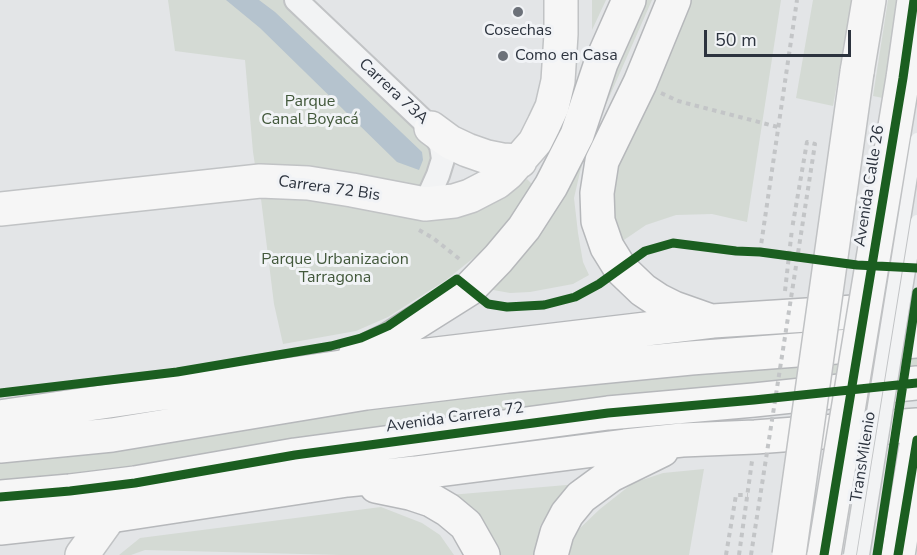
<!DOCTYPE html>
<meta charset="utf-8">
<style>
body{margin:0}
#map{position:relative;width:917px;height:555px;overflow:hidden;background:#e3e5e7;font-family:"Nunito Sans",sans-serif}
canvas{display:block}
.scale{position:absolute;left:704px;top:30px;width:147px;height:27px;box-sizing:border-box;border:3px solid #2c333e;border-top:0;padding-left:8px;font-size:18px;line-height:21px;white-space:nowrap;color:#2c333e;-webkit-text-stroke:4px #f1f3f6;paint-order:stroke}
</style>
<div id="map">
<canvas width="917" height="555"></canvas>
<div class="scale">50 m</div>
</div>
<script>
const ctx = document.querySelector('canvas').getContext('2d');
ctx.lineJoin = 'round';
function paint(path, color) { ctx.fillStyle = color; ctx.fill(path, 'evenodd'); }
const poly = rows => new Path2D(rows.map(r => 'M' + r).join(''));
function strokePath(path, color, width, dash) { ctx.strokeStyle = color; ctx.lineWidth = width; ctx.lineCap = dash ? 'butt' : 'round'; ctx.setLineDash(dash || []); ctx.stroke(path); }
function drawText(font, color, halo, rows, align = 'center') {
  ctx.font = font + ' "Nunito Sans",sans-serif'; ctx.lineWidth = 6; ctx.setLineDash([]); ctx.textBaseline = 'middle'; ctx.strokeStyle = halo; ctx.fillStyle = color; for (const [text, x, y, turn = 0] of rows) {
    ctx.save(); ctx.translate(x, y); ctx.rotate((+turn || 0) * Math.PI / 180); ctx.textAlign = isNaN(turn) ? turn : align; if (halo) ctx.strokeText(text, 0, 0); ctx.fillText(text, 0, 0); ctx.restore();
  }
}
paint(poly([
 [168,0,283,0,423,134,438,155,423,186,410,192,255,165,253,152,245,60,175,51],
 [592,0,606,0,592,30],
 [643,0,652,0,589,143,580,172,574,198,578,233,583,262,589,275,573,284,530,292,510,293,488,289],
 [691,0,781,0,747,222,712,214,676,215,646,225,621,242,609,200,610,183,656,73],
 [813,0,852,0,833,106,796,98],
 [888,0,898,0,883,98,873,96],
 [527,179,534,186,514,215,486,248,446,280,388,317,356,331,283,344,274,304,261,199,309,196,350,207,415,218,483,205],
 [917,349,917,376,0,488,0,455,377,401],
 [704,469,689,555,570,555,569,550,578,530,600,509,633,483,663,473],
 [578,484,553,506,540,526,536,548,536,555,501,555,487,528,471,511,450,495],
 [381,507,422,523,440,535,454,555,340,555,145,550,131,555,119,555,140,538]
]), '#d4dad4');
paint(poly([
 [226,0,259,0,275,12,422,152,423,160,419,170,397,162,260,28]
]), '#b5c3ce');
const street = poly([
 [296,0,431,128,441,146,443,159,438,175,425,204]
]);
const secondary = poly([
 [431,128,450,142,467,150,487,157,502,160,520,161],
 [0,209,260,181,308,183,352,190,425,204,454,201,470,196,497,182,508,173,535,142,544,124,552,107,558,81,561,34,561,0],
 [82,555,110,516]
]);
const primary = poly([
 [857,72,869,0],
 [903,78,914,0],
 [898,555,917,440]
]);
const highway = poly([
 [674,0,640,83,602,161,597,193,598,221,607,247,620,268,643,290,658,300,674,308,708,320],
 [355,356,388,340,469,289,498,259,524,228,551,186,577,135,601,63,629,0],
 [0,417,403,358,713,321,917,308],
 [0,446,112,435,366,393,507,376,691,358,917,341],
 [376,486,410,493,431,500,448,510,466,525,483,555],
 [0,497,70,491,135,483,295,455,608,413,754,400,917,383],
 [0,528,110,516,347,480,415,473,625,446,682,440,755,437,917,425],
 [551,555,557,533,567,514,581,497,611,475,662,450]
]);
strokePath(street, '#c1c3c5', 26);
strokePath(secondary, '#c1c3c5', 36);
strokePath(primary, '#c0c2c4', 36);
strokePath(highway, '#b6b8bb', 36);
strokePath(poly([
 [661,93,678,101,778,127],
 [419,230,433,238,462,261],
 [760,252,797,0],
 [785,291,792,229],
 [726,555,736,495,748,495],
 [739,555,752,461]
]), '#c3c5c7', 4, [4.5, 4.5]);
strokePath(street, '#f2f3f4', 22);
strokePath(secondary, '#f6f6f6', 33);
strokePath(primary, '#f6f6f6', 33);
strokePath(highway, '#f6f6f6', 33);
const laneBridge = poly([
 [850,555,917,139],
 [863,555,917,221]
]);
const primaryBridge = poly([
 [789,555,857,72],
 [824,555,903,78]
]);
strokePath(laneBridge, '#c1c3c5', 15, []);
strokePath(primaryBridge, '#c0c2c4', 36, []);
strokePath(poly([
 [751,555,815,144,807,142,792,229]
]), '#c3c5c7', 4, [4.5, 4.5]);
strokePath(laneBridge, '#f2f3f4', 12);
strokePath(primaryBridge, '#f6f6f6', 33);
strokePath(poly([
 [0,393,177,372,331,346,361,338,388,326,457,279,488,304,507,307,544,305,575,297,599,284,645,251,673,243,736,251,760,252,857,265,917,268],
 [0,497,70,491,135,483,295,455,608,413,754,400,917,383],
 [824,555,903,78,914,0],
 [877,555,917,292],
 [898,555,917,440]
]), '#1b5e20', 9);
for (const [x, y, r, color] of [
 [518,12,6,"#6c7179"],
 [503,56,6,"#6c7179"]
]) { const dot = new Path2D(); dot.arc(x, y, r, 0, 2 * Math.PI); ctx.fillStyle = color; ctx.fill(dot); strokePath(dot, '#f1f3f6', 2); }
drawText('16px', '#2c333e', '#f1f3f6', [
 ["Cosechas",518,31],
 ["Como en Casa",515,56,"left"]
]);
drawText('16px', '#2c333e', '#f1f3f6', [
 ["Carrera 73A",393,92,43],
 ["Avenida Calle 26",870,186,-81],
 ["Carrera 72 Bis",329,189,8],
 ["Avenida Carrera 72",455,418,-8],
 ["TransMilenio",864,457,-81]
]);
drawText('16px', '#42583b', '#f1f3f6', [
 ["Parque",310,102],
 ["Canal Boyacá",310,120],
 ["Parque Urbanizacion",335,260],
 ["Tarragona",335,278]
]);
</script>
